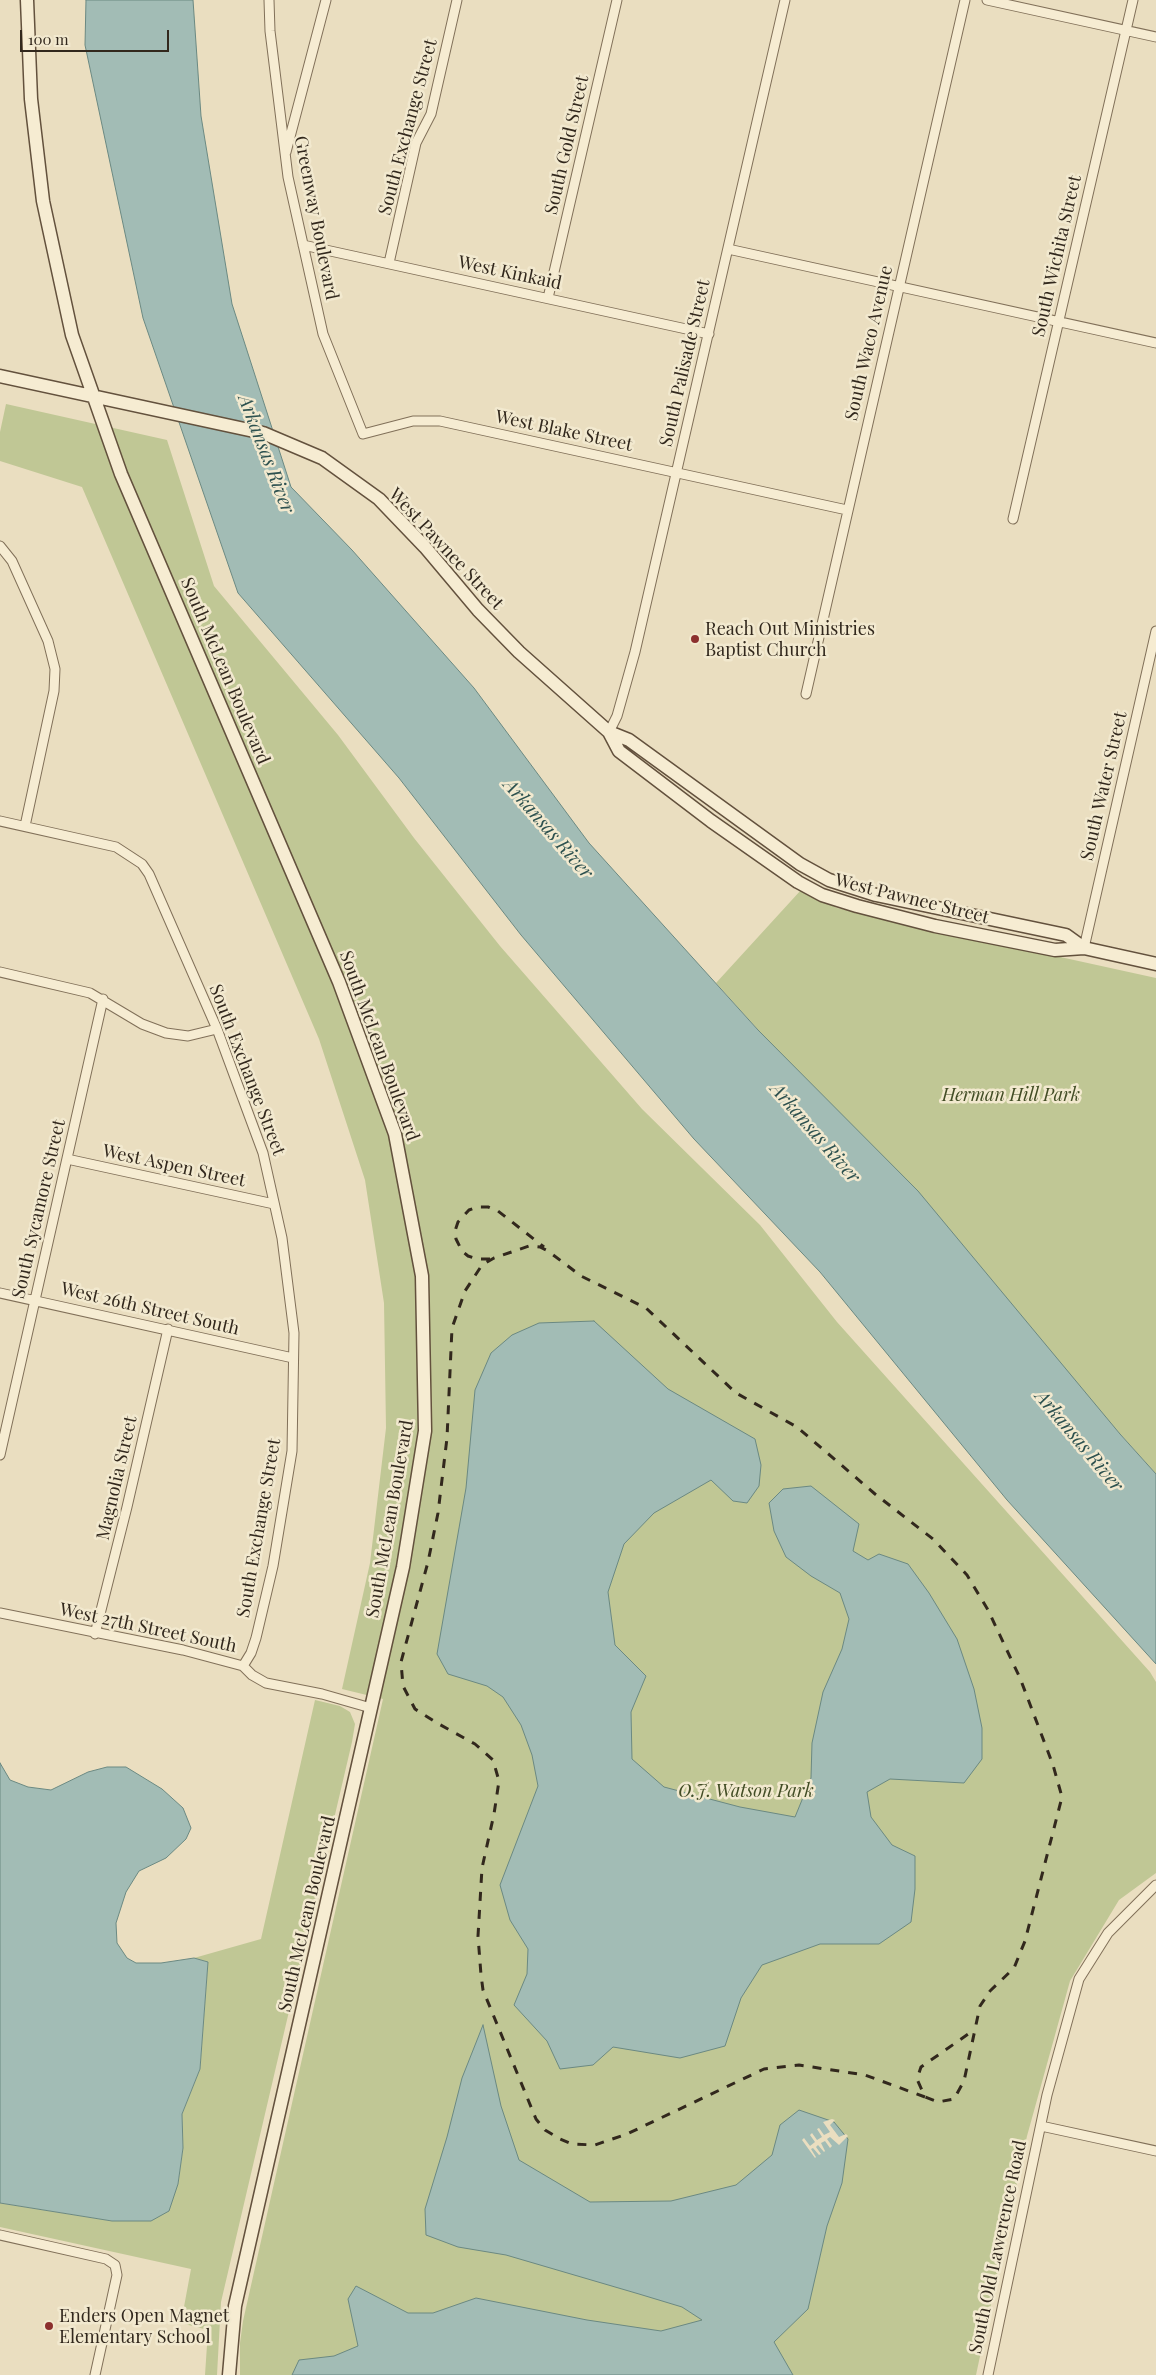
<!DOCTYPE html>
<style>
body{margin:0}
#map{position:relative;width:1156px;height:2375px;overflow:hidden;background:#eadec0;font-family:"Playfair Display",serif}
canvas{display:block}
.scale{position:absolute;left:20px;top:30px;width:149px;height:22px;box-sizing:border-box;border:2px solid #32281d;border-top:0;padding-left:6px;font-size:15px;line-height:18px;white-space:nowrap;color:#32281d;-webkit-text-stroke:4px #f2e9cf;paint-order:stroke}
</style>
<div id="map">
<canvas width="1156" height="2375"></canvas>
<div class="scale">100 m</div>
</div>
<script>
const ctx = document.querySelector('canvas').getContext('2d');
ctx.lineJoin = 'round';
function paint(path, color) { ctx.fillStyle = color; ctx.fill(path, 'evenodd'); }
const poly = rows => new Path2D(rows.map(r => 'M' + r).join(''));
function strokePath(path, color, width, dash) { ctx.strokeStyle = color; ctx.lineWidth = width; ctx.lineCap = dash ? 'butt' : 'round'; ctx.setLineDash(dash || []); ctx.stroke(path); }
function drawText(font, color, halo, rows, align = 'center') {
  ctx.font = font + ' "Playfair Display",serif'; ctx.lineWidth = 5; ctx.setLineDash([]); ctx.textBaseline = 'middle'; ctx.strokeStyle = halo; ctx.fillStyle = color; for (const [text, x, y, turn = 0] of rows) {
    ctx.save(); ctx.translate(x, y); ctx.rotate((+turn || 0) * Math.PI / 180); ctx.textAlign = isNaN(turn) ? turn : align; if (halo) ctx.strokeText(text, 0, 0); ctx.fillText(text, 0, 0); ctx.restore();
  }
}
paint(poly([
 [6,404,167,440,214,586,338,735,414,838,500,946,642,1109,760,1225,837,1322,1150,1672,1156,1682,1156,1873,1119,1900,1070,1981,1027,2136,976,2375,240,2375,240,2343,243,2321,383,1699,342,1689,370,1563,386,1428,384,1303,365,1180,319,1039,82,487,0,461,0,432],
 [801,890,837,908,1156,978,1156,1474,716,983],
 [315,1700,340,1706,350,1712,355,1724,352,1742,221,2302,217,2375,205,2375,208,2330,181,2323,191,2269,0,2227,0,2203,112,2221,151,2221,178,2184,183,2148,182,2114,200,2069,208,1962,194,1958,261,1939]
]), '#c0c795');
const water = poly([
 [86,0,193,0,201,116,232,304,291,487,352,550,474,688,589,843,758,1030,918,1191,1120,1434,1156,1474,1156,1664,1007,1500,820,1272,694,1139,521,935,399,778,238,593,143,318,85,45,86,0],
 [594,1321,668,1389,755,1439,761,1465,759,1486,747,1503,733,1501,711,1480,654,1513,624,1544,608,1592,615,1645,646,1676,631,1712,632,1759,664,1787,740,1807,795,1817,811,1778,812,1743,823,1692,842,1649,849,1619,840,1593,811,1576,786,1557,774,1531,769,1503,783,1489,811,1486,859,1524,853,1551,868,1560,879,1554,908,1564,929,1593,957,1639,974,1689,982,1728,982,1759,964,1783,890,1779,867,1792,871,1817,892,1845,915,1856,915,1889,911,1922,879,1944,820,1944,762,1965,741,1998,725,2046,680,2058,613,2047,593,2065,560,2069,547,2041,514,2005,527,1974,528,1949,510,1920,500,1885,538,1786,532,1755,521,1725,503,1697,487,1686,448,1674,437,1654,466,1488,475,1390,491,1353,512,1335,539,1323,594,1321],
 [0,1763,10,1780,28,1787,51,1790,88,1772,107,1767,126,1767,162,1789,183,1808,191,1828,186,1839,166,1858,139,1871,126,1892,116,1923,117,1943,127,1958,136,1963,161,1963,194,1958,208,1962,200,2069,182,2114,183,2148,178,2184,169,2211,151,2221,112,2221,0,2203,0,1763],
 [483,2025,501,2106,519,2160,590,2202,671,2201,736,2185,772,2155,780,2125,799,2110,834,2122,848,2139,842,2183,827,2226,808,2309,774,2342,793,2375,292,2375,299,2360,334,2356,358,2346,348,2299,356,2286,408,2313,433,2313,476,2298,587,2320,661,2331,702,2320,682,2307,639,2294,506,2255,458,2247,426,2235,425,2209,447,2137,462,2078,483,2025]
]);
paint(water, '#a2bcb5');
strokePath(water, '#6b8982', 1);
paint(poly([
 [832,2119,835,2120,830,2125,839,2137,846,2134,848,2136,839,2145,830,2137,827,2139,832,2146,830,2148,825,2141,821,2143,825,2151,824,2152,818,2145,816,2147,821,2154,819,2155,813,2148,811,2149,816,2157,815,2158,802,2140,804,2138,810,2146,815,2142,810,2135,812,2133,817,2140,822,2137,817,2129,819,2128,824,2135,830,2132,823,2122]
]), '#eadec0');
const street = poly([
 [269,0,270,31,288,177,323,334,363,434,413,421,440,421,847,510],
 [987,0,1156,37],
 [286,152,326,0],
 [303,245,709,334],
 [728,249,1156,343],
 [389,263,416,143,431,114,457,0],
 [548,298,617,0],
 [1013,519,1133,0],
 [0,546,12,561,48,641,55,669,54,691,25,826],
 [806,694,965,0],
 [609,732,617,716,635,652,785,0],
 [0,821,116,847,142,864,149,874,217,1029,263,1153,282,1238,294,1333,292,1451,273,1566,256,1638,251,1653,243,1666],
 [1084,948,1156,631],
 [0,972,90,993,142,1024,166,1033,188,1036,217,1029],
 [67,1159,274,1204],
 [0,1293,293,1358],
 [0,1455,103,999],
 [0,1613,183,1650,243,1666,252,1675,266,1683,322,1694,371,1708],
 [95,1634,127,1507,168,1329],
 [1041,2126,1156,2151],
 [0,2235,106,2259,115,2265,117,2275,95,2375],
 [988,2375,1047,2095,1079,1979,1108,1933,1156,1885]
]);
const secondary = poly([
 [27,0,31,99,43,201,72,335,121,474,339,982,395,1134,422,1276,425,1431,403,1567,235,2306,229,2375],
 [0,376,263,433,322,458,379,499,425,547,478,610,519,652,609,732,629,740,800,864,829,880,876,895,1066,935,1084,948],
 [609,732,619,751,711,821,798,882,822,895,857,906,935,926,1055,950,1084,948,1156,964]
]);
strokePath(street, '#817059', 11);
strokePath(secondary, '#63513d', 15);
strokePath(street, '#f6ecd2', 9);
strokePath(secondary, '#f6ecd2', 12);
strokePath(poly([
 [490,1259,477,1259,468,1256,462,1251,456,1239,455,1231,458,1222,469,1210,477,1207,488,1207,498,1211,544,1247],
 [925,2097,865,2075,799,2065,764,2069,627,2134,595,2145,572,2144,560,2139,545,2130,536,2119,483,1990,481,1975,478,1936,482,1868,494,1814,499,1781,493,1760,475,1744,437,1723,415,1709,403,1686,401,1662,428,1562,438,1513,447,1438,452,1328,465,1291,482,1265,494,1258,529,1246,540,1247,548,1251,581,1276,646,1308,736,1393,797,1427,875,1494,933,1539,967,1575,988,1610,1020,1678,1053,1765,1062,1797,1025,1941,1014,1968,990,1991,980,2006,964,2081,954,2099,938,2102,925,2097,917,2079,921,2067,974,2030]
]), '#32281d', 3, [9, 9]);
for (const [x, y, r, color] of [
 [695,639,5,"#8c302e"],
 [49,2326,5,"#8c302e"]
]) { const dot = new Path2D(); dot.arc(x, y, r, 0, 2 * Math.PI); ctx.fillStyle = color; ctx.fill(dot); strokePath(dot, '#f2e9cf', 2); }
drawText('18px', '#32281d', '#f2e9cf', [
 ["South Exchange Street",408,127,-75],
 ["South Gold Street",567,145,-77],
 ["Greenway Boulevard",316,218,79],
 ["South Wichita Street",1057,256,-77],
 ["West Kinkaid",510,273,12],
 ["South Waco Avenue",869,343,-77],
 ["South Palisade Street",685,363,-77],
 ["West Blake Street",564,431,12],
 ["West Pawnee Street",446,549,47],
 ["South McLean Boulevard",225,671,67],
 ["South Water Street",1104,786,-77],
 ["West Pawnee Street",912,899,14],
 ["South McLean Boulevard",379,1046,70],
 ["South Exchange Street",247,1070,69],
 ["West Aspen Street",174,1166,12],
 ["South Sycamore Street",39,1209,-77],
 ["West 26th Street South",150,1309,13],
 ["Magnolia Street",117,1478,-77],
 ["South McLean Boulevard",390,1519,-80],
 ["South Exchange Street",259,1528,-80],
 ["West 27th Street South",148,1628,12],
 ["South McLean Boulevard",307,1914,-77],
 ["South Old Lawerence Road",998,2247,-78]
]);
drawText('18px', '#32281d', '#f2e9cf', [
 ["Reach Out Ministries",705,629],
 ["Baptist Church",705,650],
 ["Enders Open Magnet",59,2316],
 ["Elementary School",59,2337]
], 'left');
drawText('italic 18px', '#424d25', '#f2e9cf', [
 ["Herman Hill Park",1011,1095],
 ["O.J. Watson Park",746,1791]
]);
drawText('italic 19px', '#2d514f', '#f2e9cf', [
 ["Arkansas River",266,454,69],
 ["Arkansas River",548,829,49],
 ["Arkansas River",815,1133,49],
 ["Arkansas River",1079,1441,50]
]);
</script>
